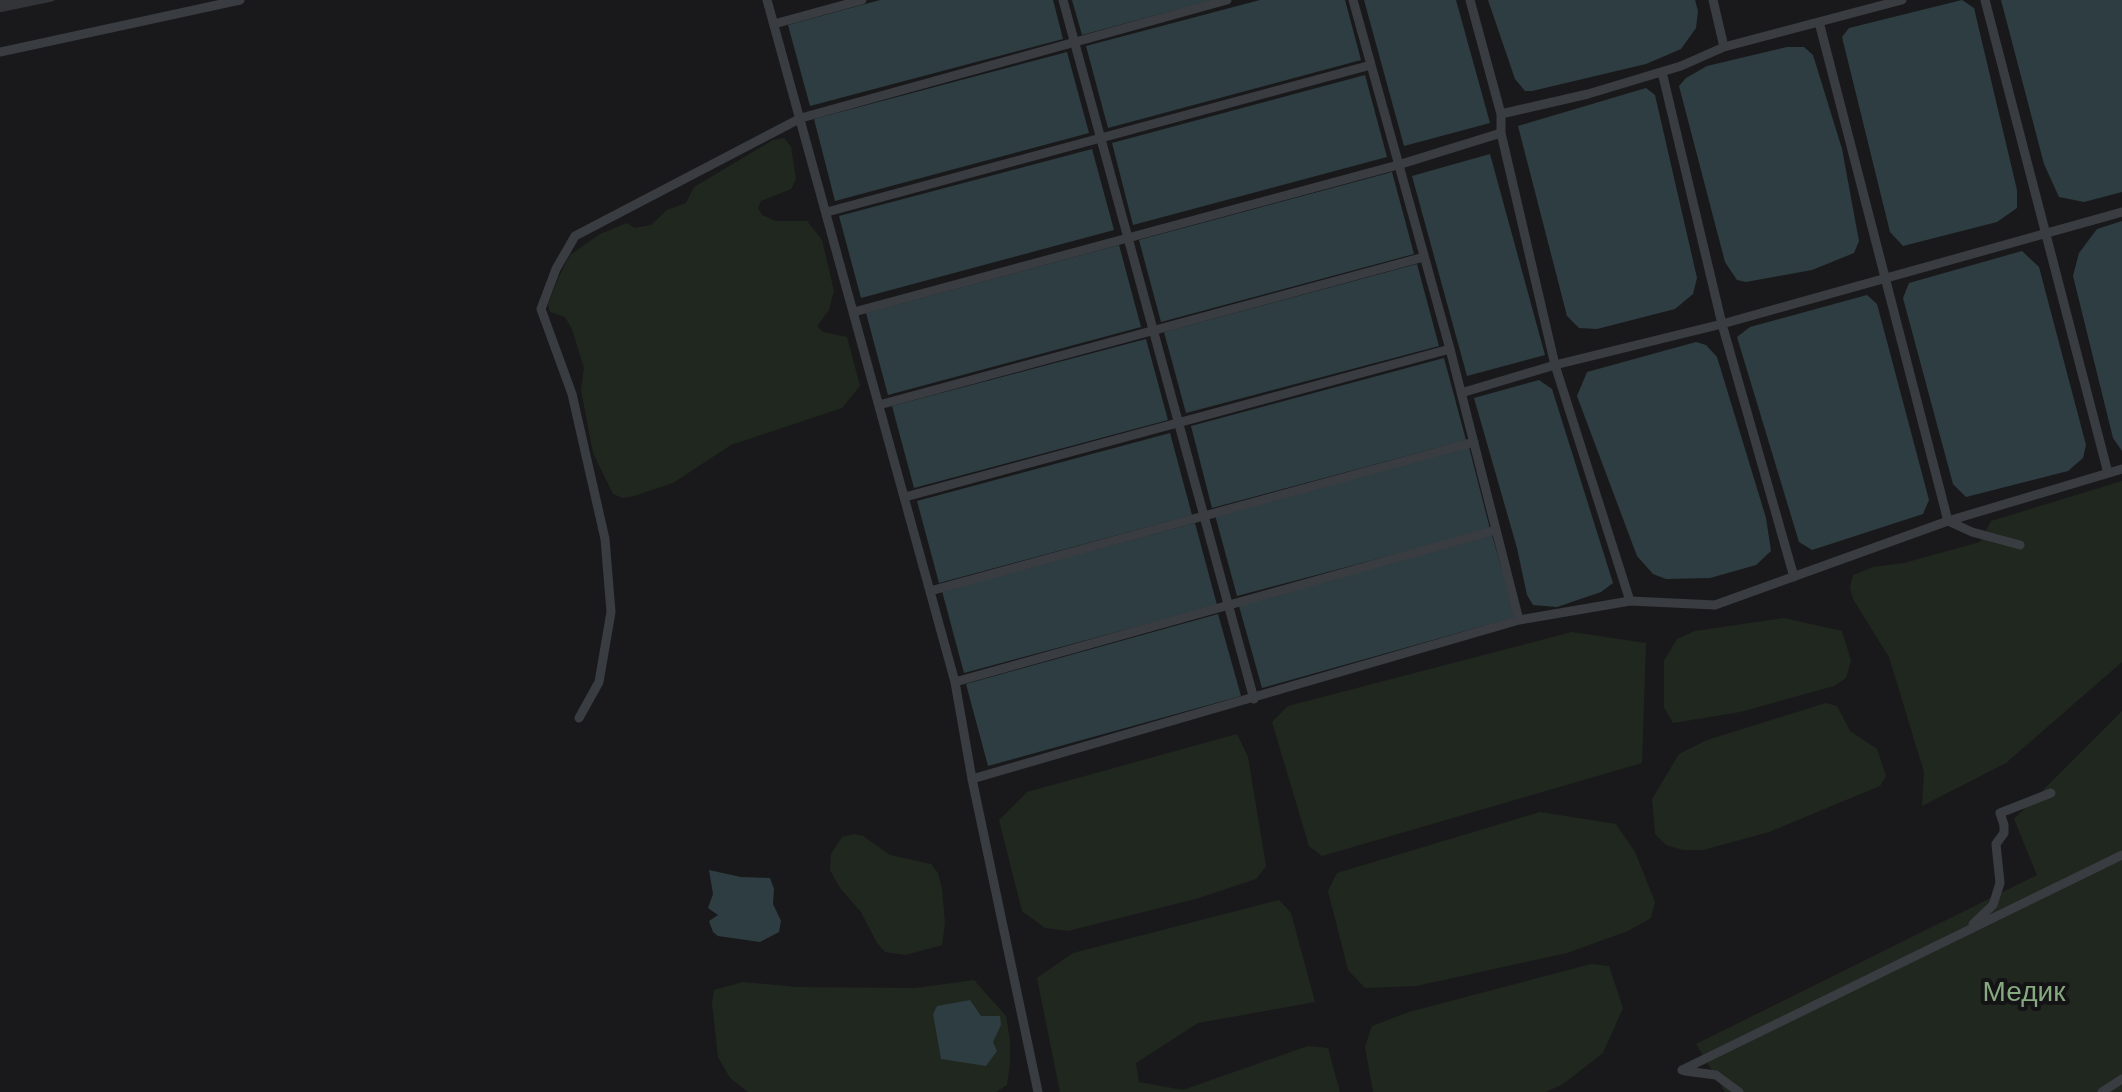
<!DOCTYPE html>
<meta charset="utf-8">
<style>
body{margin:0}
canvas{display:block;background:#19191b}
</style>
<canvas width="2122" height="1092"></canvas>
<script>
const ctx = document.querySelector('canvas').getContext('2d');
ctx.lineJoin = 'round';
function paint(path, color) { ctx.fillStyle = color; ctx.fill(path, 'evenodd'); }
const poly = rows => new Path2D(rows.map(r => 'M' + r).join(''));
function strokePath(path, color, width, dash) { ctx.strokeStyle = color; ctx.lineWidth = width; ctx.lineCap = dash ? 'butt' : 'round'; ctx.setLineDash(dash || []); ctx.stroke(path); }
function drawText(font, color, halo, rows, align = 'center') {
  ctx.font = font + ' "Work Sans",sans-serif'; ctx.lineWidth = 8; ctx.setLineDash([]); ctx.textBaseline = 'middle'; ctx.strokeStyle = halo; ctx.fillStyle = color; for (const [text, x, y, turn = 0] of rows) {
    ctx.save(); ctx.translate(x, y); ctx.rotate((+turn || 0) * Math.PI / 180); ctx.textAlign = isNaN(turn) ? turn : align; if (halo) ctx.strokeText(text, 0, 0); ctx.fillText(text, 0, 0); ctx.restore();
  }
}
paint(poly([
 [784,138,791,147,796,179,791,189,761,201,758,208,762,215,776,221,807,221,822,240,834,291,829,310,817,326,823,332,847,337,860,386,842,408,731,445,673,483,634,496,623,498,613,494,593,453,581,390,584,368,572,329,565,317,550,312,548,304,558,279,570,255,600,234,627,223,635,228,651,225,667,210,686,203,694,187,773,140],
 [2122,481,2122,662,2006,763,1922,806,1924,772,1889,657,1853,599,1850,587,1853,575,1873,567,1904,563,1980,542,1991,521],
 [1784,618,1842,631,1851,661,1846,678,1834,686,1740,712,1673,723,1664,707,1664,661,1677,639,1695,631],
 [1572,632,1646,643,1642,763,1322,856,1309,846,1272,722,1288,706],
 [1826,703,1837,706,1850,731,1877,749,1886,776,1880,786,1769,832,1703,850,1683,850,1666,845,1655,834,1652,799,1679,754,1707,740],
 [2122,711,2122,1092,1725,1092,1696,1044,2037,875,2014,819],
 [1237,734,1248,757,1266,866,1256,879,1199,898,1068,931,1045,928,1022,911,999,820,1027,792],
 [1540,812,1616,824,1635,852,1655,902,1651,918,1628,931,1567,953,1416,986,1365,988,1348,970,1328,891,1337,873],
 [854,834,863,836,890,855,931,864,938,873,942,889,945,923,942,945,906,955,885,952,877,943,861,912,840,888,830,870,831,854,842,837],
 [1279,900,1291,913,1315,1002,1198,1023,1136,1063,1139,1082,1183,1090,1308,1046,1328,1048,1340,1092,1060,1092,1037,978,1073,953],
 [1591,964,1609,966,1623,1008,1603,1053,1563,1084,1546,1092,1373,1092,1365,1047,1372,1026,1409,1012],
 [974,980,1006,1016,1010,1040,1010,1063,1007,1085,996,1092,748,1092,730,1078,718,1057,712,1003,714,990,743,982,798,987,915,988]
]), '#1f271e');
paint(poly([
 [880,0,1053,0,1063,39,810,106,788,25],
 [1072,0,1212,0,1082,35],
 [1260,0,1345,0,1361,60,1108,128,1086,46],
 [1364,0,1456,0,1490,123,1404,146],
 [1488,0,1695,0,1698,11,1696,28,1681,49,1646,64,1532,91,1525,91,1515,79],
 [1962,0,1974,8,2017,190,2017,208,1997,222,1903,246,1890,232,1842,37,1849,28],
 [2001,0,2122,0,2122,192,2084,202,2059,197,2044,164],
 [1787,47,1804,47,1813,55,1842,149,1859,241,1854,253,1812,270,1746,282,1737,280,1725,262,1679,86,1686,78,1707,66],
 [1067,52,1089,133,835,201,814,119],
 [1365,75,1387,157,1133,225,1112,143],
 [1646,88,1655,95,1697,278,1693,294,1675,309,1597,329,1579,328,1567,316,1518,126],
 [1092,149,1114,230,861,298,839,216],
 [1490,154,1545,355,1467,376,1412,176],
 [1392,172,1414,254,1161,322,1139,240],
 [2122,221,2122,451,2113,438,2073,276,2079,253,2097,229],
 [1119,245,1141,327,888,395,866,313],
 [2022,251,2039,267,2086,445,2083,458,2068,471,1966,497,1953,484,1903,298,1909,283],
 [1417,264,1439,346,1186,413,1164,332],
 [1867,295,1877,304,1929,500,1923,514,1812,550,1799,542,1737,337,1750,327],
 [1146,339,1168,420,914,488,892,406],
 [1696,342,1706,345,1717,357,1766,518,1771,551,1756,565,1710,578,1666,579,1653,574,1637,556,1577,396,1587,372],
 [1444,358,1466,440,1212,508,1191,426],
 [1539,380,1552,389,1613,583,1601,592,1557,607,1533,605,1527,595,1517,548,1474,398],
 [1170,433,1192,515,939,583,917,501],
 [1469,447,1490,529,1237,596,1215,515],
 [1195,523,1217,605,964,673,942,591],
 [1492,535,1515,617,1262,688,1239,606],
 [1218,614,1241,696,988,766,966,684],
 [709,870,741,877,770,878,774,889,773,904,781,921,779,932,760,942,718,936,713,932,709,921,718,915,708,908,713,894],
 [970,1000,981,1016,1000,1016,1001,1025,993,1042,997,1051,986,1066,941,1059,933,1014,937,1006]
]), '#2d3d41');
const building = poly([
 [0,0,53,0,0,11,0,0]
]);
paint(building, '#343437');
strokePath(building, '#333438', 2.5);
strokePath(poly([
 [767,0,955,682,972,779,1519,620,1630,601,1715,605,1948,521,2122,469],
 [1063,0,1254,699],
 [1353,0,1450,349,1519,620],
 [1470,0,1501,114,1501,133,1555,365,1630,601],
 [1985,0,2108,473],
 [1819,22,1948,521,1972,532,2020,545],
 [774,24,862,0],
 [1724,47,1902,0],
 [0,52,240,0],
 [1662,72,1722,324,1794,577],
 [1501,114,1588,94,1681,66,1724,47,1713,0],
 [827,212,1371,65],
 [854,312,1398,165,1501,133],
 [1461,393,1555,365,1722,324,2122,212],
 [879,405,1424,257],
 [905,497,1450,349],
 [930,591,1474,442],
 [955,682,1496,530],
 [579,718,599,682,611,612,605,539,572,394,541,309,556,269,575,236,801,118,1227,0],
 [972,779,1038,1092],
 [1973,924,1993,905,2000,883,1996,844,2004,833,2004,825,2000,813,2051,793],
 [1682,1070,2122,855],
 [1685,1071,1716,1075,1739,1092],
 [2102,1092,2122,1079]
]), '#393c41', 9);
drawText('28px', '#86a97f', '#141416', [
 ["Медик",2024,993]
]);
</script>
